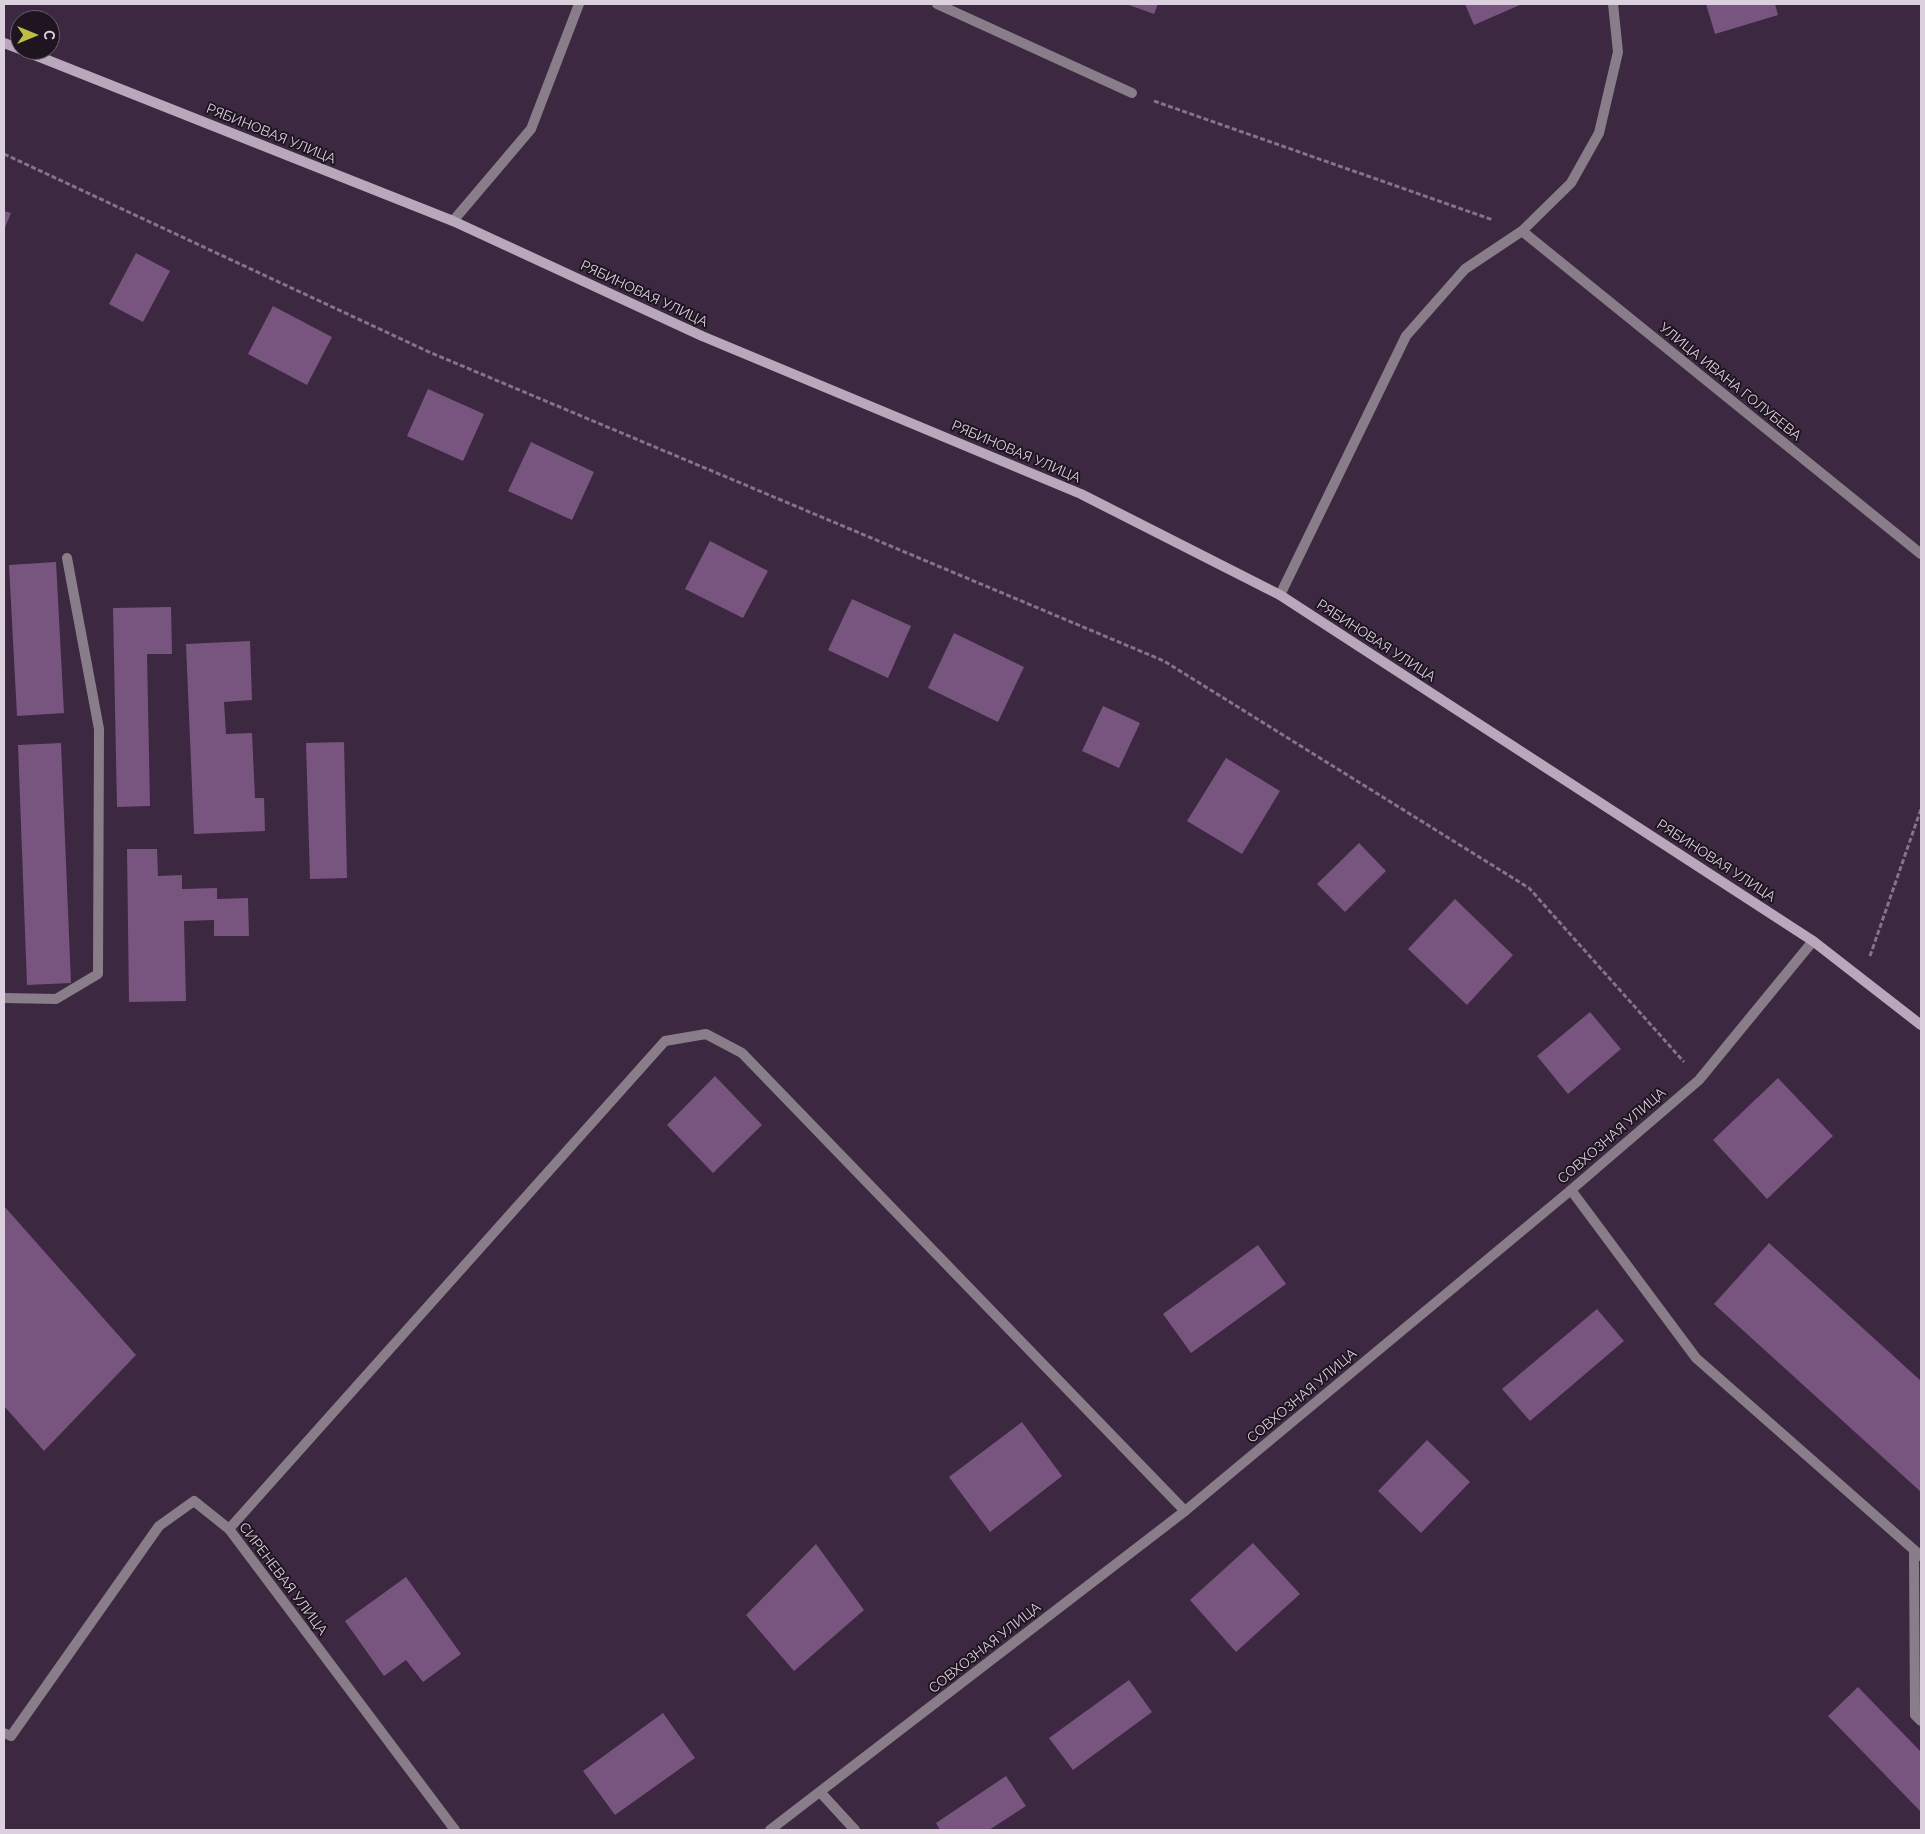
<!DOCTYPE html>
<meta charset="utf-8">
<style>
body{margin:0}
#map{position:relative;width:1925px;height:1834px;overflow:hidden;background:#3c2840;font-family:Raleway,sans-serif}
canvas{display:block}
.frame{position:absolute;inset:0;border:5px solid #dccfde;pointer-events:none}
.north{position:absolute;left:10px;top:10px;width:50px;height:50px;box-sizing:border-box;background:#1e1520;border:1px solid #6a5f6c;border-radius:50%;rotate:90deg;font-size:14px;font-weight:700;line-height:20px;text-align:center;color:#dccfde}
.north::after{content:'';display:block;margin:auto;width:18px;height:22px;background:#bcbf44;clip-path:polygon(50% 0,100% 100%,50% 72%,0 100%)}
</style>
<div id="map">
<canvas width="1925" height="1834"></canvas>
<div class="frame"></div>
<div class="north">С</div>
</div>
<script>
const ctx = document.querySelector('canvas').getContext('2d');
ctx.lineJoin = 'round';
function paint(path, color) { ctx.fillStyle = color; ctx.fill(path, 'evenodd'); }
const poly = rows => new Path2D(rows.map(r => 'M' + r).join(''));
function strokePath(path, color, width, dash) { ctx.strokeStyle = color; ctx.lineWidth = width; ctx.lineCap = dash ? 'butt' : 'round'; ctx.setLineDash(dash || []); ctx.stroke(path); }
function drawText(font, color, halo, rows, align = 'center') {
  ctx.font = font + ' Raleway,sans-serif'; ctx.lineWidth = 4; ctx.setLineDash([]); ctx.textBaseline = 'middle'; ctx.strokeStyle = halo; ctx.fillStyle = color; for (const [text, x, y, turn = 0] of rows) {
    ctx.save(); ctx.translate(x, y); ctx.rotate((+turn || 0) * Math.PI / 180); ctx.textAlign = isNaN(turn) ? turn : align; if (halo) ctx.strokeText(text, 0, 0); ctx.fillText(text, 0, 0); ctx.restore();
  }
}
paint(poly([
 [1126,4,1158,4,1154,14],
 [1465,4,1522,4,1474,25],
 [1706,4,1775,4,1778,15,1715,34],
 [4,211,11,213,4,230],
 [136,253,170,271,143,322,109,304],
 [273,306,332,337,307,385,248,354],
 [428,389,484,414,463,461,407,436],
 [531,442,594,472,572,520,508,491],
 [710,541,768,571,743,618,685,589],
 [56,562,64,713,17,716,9,565],
 [852,599,911,626,888,678,828,650],
 [171,607,172,654,147,654,150,806,117,807,113,608],
 [954,633,1024,667,998,722,928,688],
 [250,641,252,700,224,702,226,734,252,733,255,798,264,798,265,831,194,834,186,644],
 [1103,706,1140,723,1119,768,1082,751],
 [344,742,347,878,310,879,306,743],
 [61,743,71,983,27,985,18,745],
 [1226,758,1280,791,1242,854,1187,821],
 [1359,843,1386,871,1345,912,1317,884],
 [127,849,157,849,158,876,182,875,182,889,217,888,217,899,248,898,249,936,214,936,214,920,184,921,186,1001,129,1002],
 [1455,899,1513,955,1467,1005,1408,949],
 [1590,1012,1621,1049,1568,1094,1537,1056],
 [715,1076,762,1125,713,1173,667,1125],
 [1778,1078,1833,1136,1767,1199,1713,1140],
 [4,1206,136,1355,44,1451,4,1406],
 [1769,1243,1921,1381,1921,1492,1714,1304],
 [1258,1245,1286,1284,1191,1353,1163,1314],
 [1597,1309,1624,1341,1530,1421,1502,1389],
 [1022,1422,1062,1476,990,1532,949,1477],
 [1427,1440,1470,1482,1421,1533,1378,1491],
 [1253,1543,1300,1594,1236,1652,1190,1600],
 [816,1544,864,1610,794,1671,746,1615],
 [406,1577,461,1654,423,1682,406,1660,384,1676,345,1621],
 [1129,1680,1152,1712,1073,1770,1049,1738],
 [1858,1687,1921,1752,1921,1812,1828,1716],
 [663,1713,695,1758,615,1815,583,1771],
 [1006,1776,1026,1806,989,1830,940,1830,936,1823]
]), '#78557f');
strokePath(poly([
 [1154,101,1493,220],
 [4,154,429,352,1164,661,1529,888,1684,1062],
 [1870,956,1921,809]
]), '#847487', 3, [5, 2.5]);
strokePath(poly([
 [1522,231,1571,183,1599,133,1618,52,1613,4],
 [4,998,56,999,98,974,99,729,67,558],
 [1571,1190,1696,1358,1921,1556],
 [229,1529,665,1041,706,1034,742,1053,1185,1511],
 [1914,1551,1915,1715,1921,1721]
]), '#887d89', 10);
strokePath(poly([
 [937,4,1132,93],
 [453,221,531,129,579,4],
 [1280,595,1406,336,1465,269,1522,231,1921,554],
 [4,1733,11,1736,159,1526,194,1501,229,1529,455,1830],
 [821,1793,855,1830],
 [770,1830,1185,1511,1571,1190,1699,1080,1813,941]
]), '#887d89', 10);
strokePath(poly([
 [4,43,20,49],
 [22,50,453,221,702,336,1081,494,1280,595,1813,941,1921,1025]
]), '#b9a8bc', 10);
drawText('14px', '#dccfde', '#1e1520', [
 ["РЯБИНОВАЯ УЛИЦА",271,134,22],
 ["РЯБИНОВАЯ УЛИЦА",644,294,25],
 ["УЛИЦА ИВАНА ГОЛУБЕВА",1730,382,39],
 ["РЯБИНОВАЯ УЛИЦА",1016,452,23],
 ["РЯБИНОВАЯ УЛИЦА",1376,641,33],
 ["РЯБИНОВАЯ УЛИЦА",1716,861,33],
 ["СОВХОЗНАЯ УЛИЦА",1612,1136,-41],
 ["СОВХОЗНАЯ УЛИЦА",1302,1396,-40],
 ["СИРЕНЕВАЯ УЛИЦА",283,1579,53],
 ["СОВХОЗНАЯ УЛИЦА",985,1648,-38]
]);
</script>
